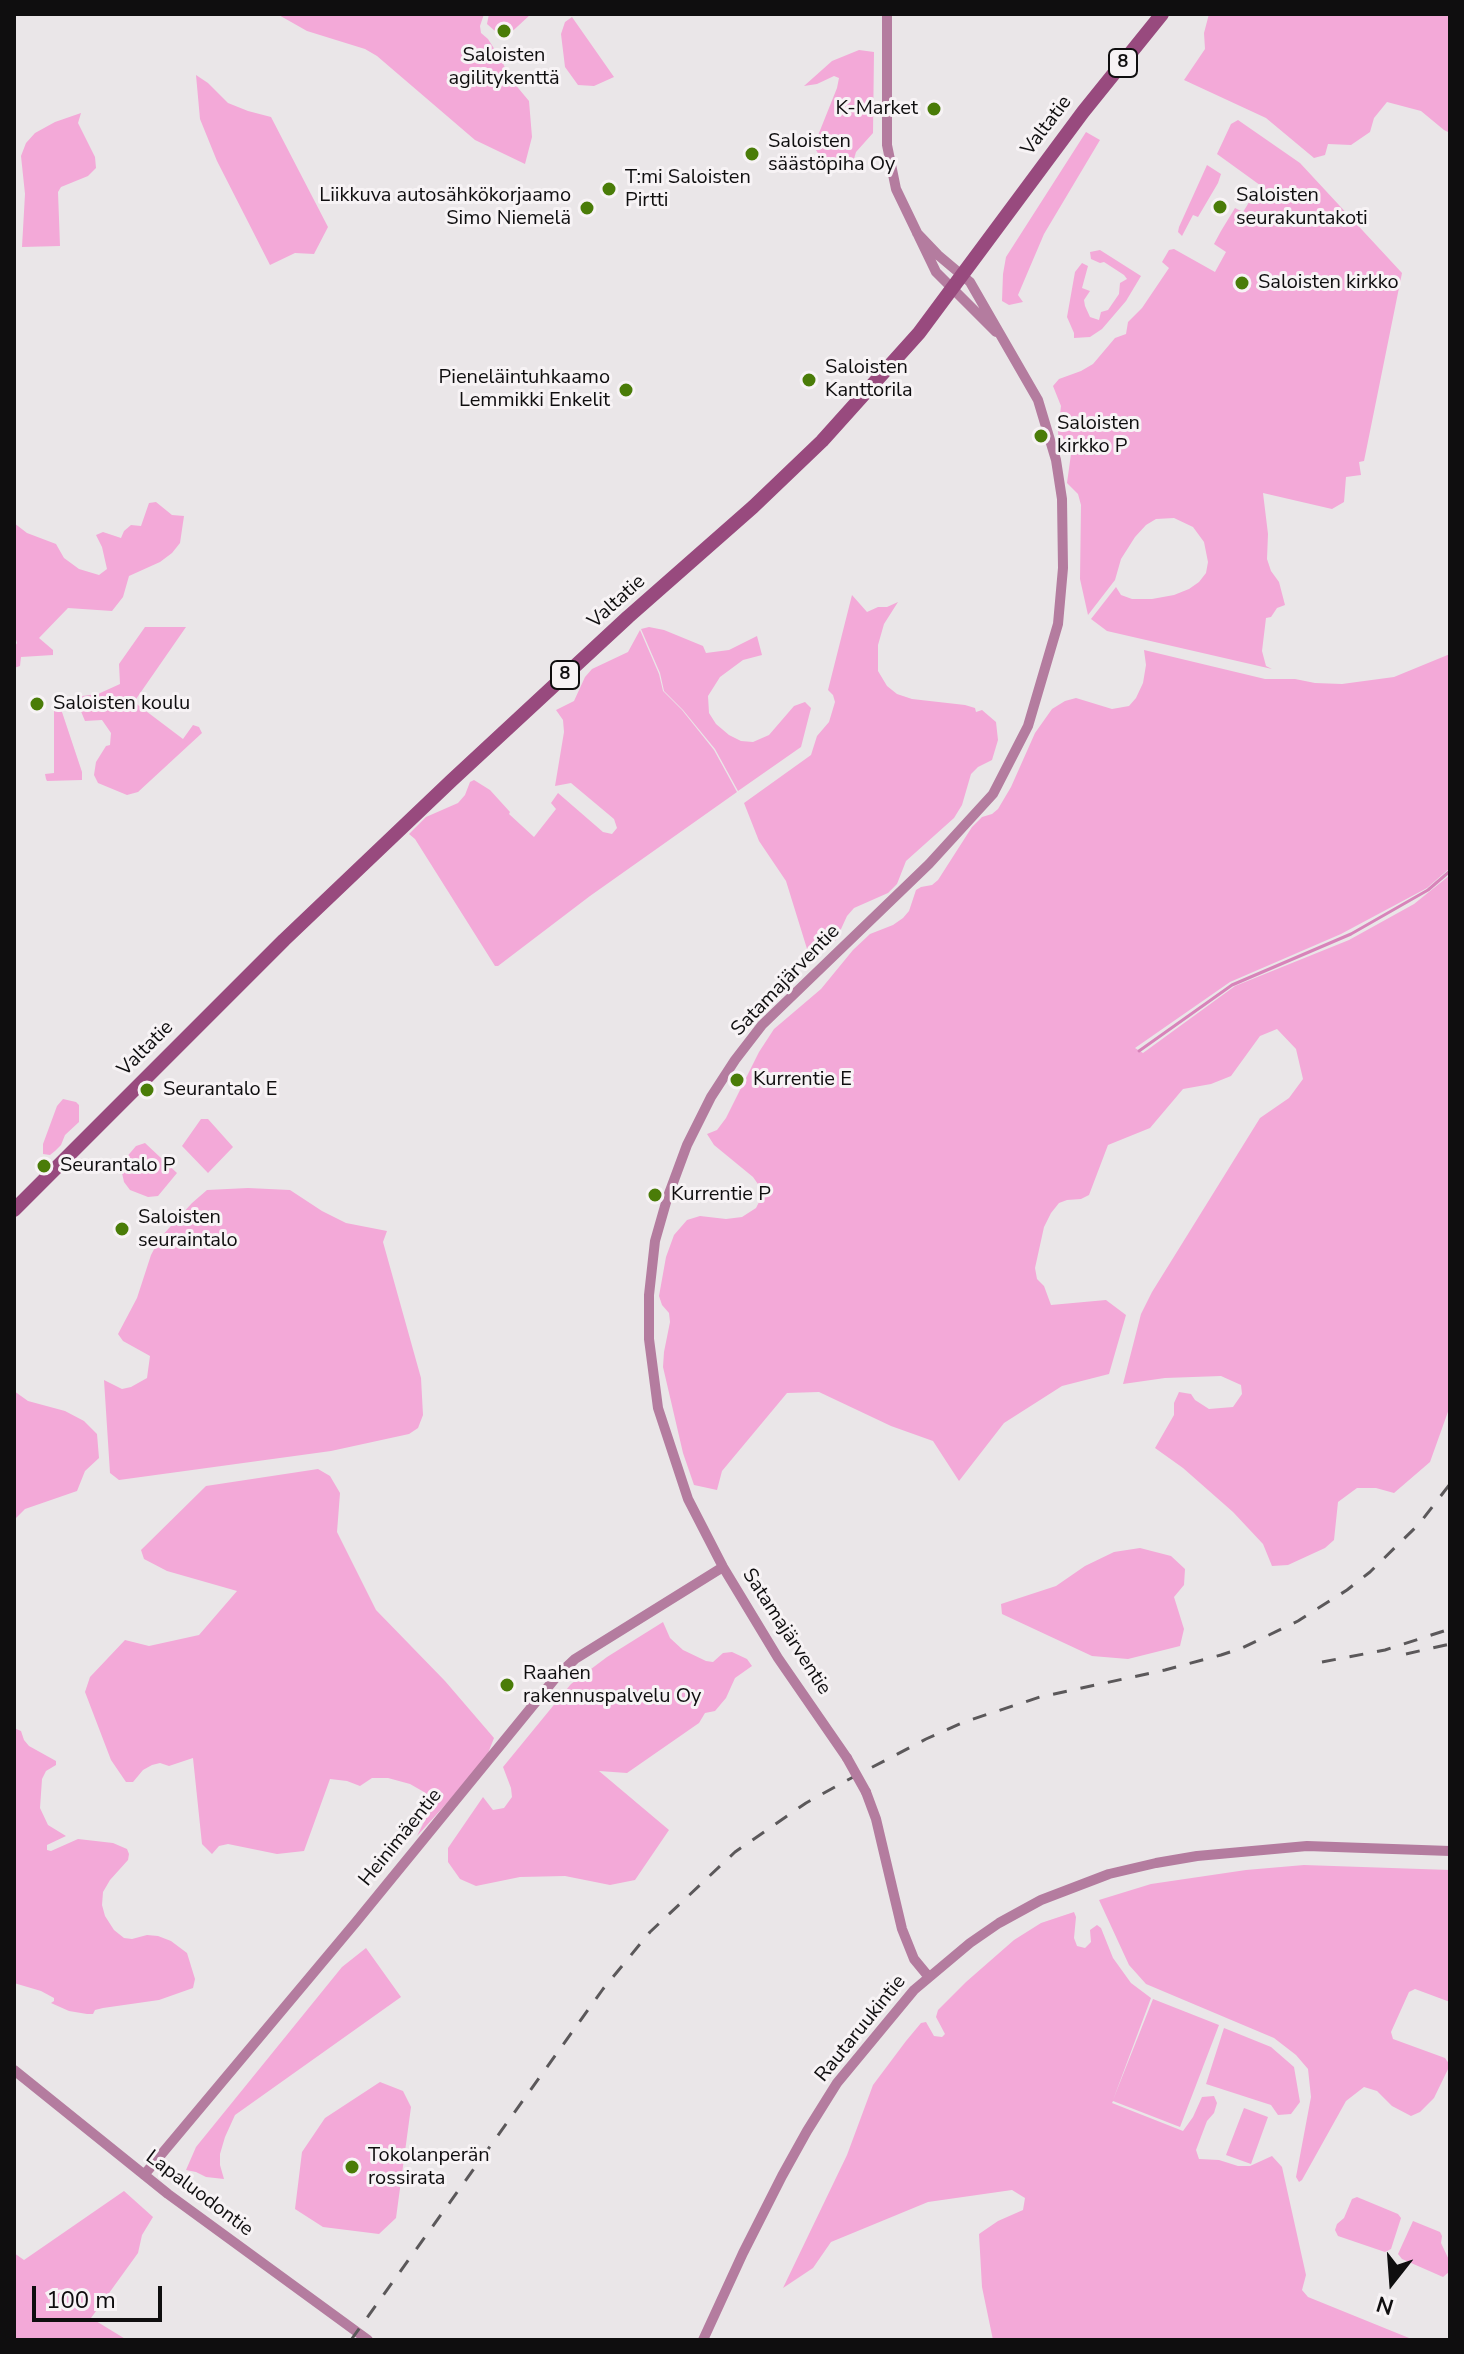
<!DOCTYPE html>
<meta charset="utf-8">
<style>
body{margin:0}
#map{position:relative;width:1464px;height:2354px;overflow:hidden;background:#eae6e8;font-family:"Nunito Sans",sans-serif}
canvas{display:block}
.frame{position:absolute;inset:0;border:16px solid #0f0e0f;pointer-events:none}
.north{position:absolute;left:1352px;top:2242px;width:80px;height:80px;-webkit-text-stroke:6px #f7f3f5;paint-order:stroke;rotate:197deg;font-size:22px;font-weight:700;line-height:32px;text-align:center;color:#0f0e0f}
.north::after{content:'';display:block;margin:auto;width:28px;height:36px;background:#0f0e0f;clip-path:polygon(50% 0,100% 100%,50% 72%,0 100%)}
.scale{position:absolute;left:32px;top:2286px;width:130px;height:36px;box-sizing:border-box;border:4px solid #0f0e0f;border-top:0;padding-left:10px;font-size:24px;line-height:28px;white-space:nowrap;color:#0f0e0f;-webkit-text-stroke:6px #f7f3f5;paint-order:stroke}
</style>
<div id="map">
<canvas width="1464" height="2354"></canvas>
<div class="frame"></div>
<div class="north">N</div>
<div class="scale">100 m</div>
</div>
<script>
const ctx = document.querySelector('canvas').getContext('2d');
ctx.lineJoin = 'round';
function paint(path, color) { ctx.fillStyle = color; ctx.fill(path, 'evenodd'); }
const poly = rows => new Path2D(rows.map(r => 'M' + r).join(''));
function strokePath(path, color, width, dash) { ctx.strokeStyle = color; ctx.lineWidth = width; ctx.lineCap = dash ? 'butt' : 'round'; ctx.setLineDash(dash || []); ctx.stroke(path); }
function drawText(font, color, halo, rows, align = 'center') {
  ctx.font = font + ' "Nunito Sans",sans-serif'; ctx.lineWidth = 6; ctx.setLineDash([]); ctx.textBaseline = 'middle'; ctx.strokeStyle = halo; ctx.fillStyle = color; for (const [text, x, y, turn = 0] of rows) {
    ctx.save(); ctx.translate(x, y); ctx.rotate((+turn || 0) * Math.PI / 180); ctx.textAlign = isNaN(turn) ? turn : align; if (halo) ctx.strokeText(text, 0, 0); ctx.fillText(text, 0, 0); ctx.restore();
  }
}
paint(poly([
 [277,14,484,14,480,26,481,33,488,39,502,61,509,77,529,101,532,137,525,164,475,140,377,56,365,49,307,31],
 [489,14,531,14,504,39,487,24],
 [1209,14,1450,14,1450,133,1444,130,1421,111,1387,102,1374,118,1370,132,1351,145,1328,144,1325,155,1314,158,1266,118,1184,80,1205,49,1204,33],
 [572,17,614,77,594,86,578,85,565,67,561,34,565,22],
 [859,50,874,52,873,133,856,152,852,166,838,160,830,163,822,160,816,150,817,138,837,88,839,78,834,76,817,84,804,86,832,61],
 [196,75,208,83,228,103,248,111,271,117,328,227,314,254,295,253,270,265,217,161,200,119],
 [81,113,78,123,95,157,96,168,88,176,61,187,58,192,60,246,22,247,25,194,21,156,26,143,35,133,55,122],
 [1238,120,1300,163,1402,273,1364,461,1359,462,1361,475,1346,477,1344,502,1332,509,1263,493,1268,534,1267,559,1271,571,1279,582,1285,605,1277,608,1271,617,1266,618,1262,651,1266,666,1272,669,1107,631,1091,619,1116,587,1121,595,1132,599,1152,599,1174,595,1189,589,1199,582,1206,573,1208,562,1204,542,1193,527,1174,518,1156,519,1146,525,1135,537,1121,559,1115,580,1088,615,1080,579,1081,505,1078,494,1067,483,1071,454,1068,448,1059,441,1058,432,1061,406,1053,386,1059,379,1081,371,1093,364,1115,338,1126,334,1128,322,1142,308,1169,268,1162,262,1169,250,1174,249,1215,272,1226,252,1214,244,1221,231,1235,208,1243,212,1251,199,1256,201,1264,188,1217,154,1231,124],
 [1086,132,1100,140,1044,234,1018,295,1023,302,1009,305,1002,301,1003,274,1006,257],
 [1207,165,1221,174,1218,183,1198,217,1193,215,1182,236,1178,232,1179,227],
 [1100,250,1141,276,1126,301,1102,329,1090,337,1074,338,1074,333,1067,317,1075,272,1082,263,1088,266,1082,288,1090,291,1084,300,1085,306,1090,317,1099,320,1101,312,1108,310,1119,294,1120,283,1127,279,1124,275,1104,262,1100,263,1091,259,1090,252],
 [156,502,172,515,184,516,180,543,172,553,160,562,129,576,123,597,112,611,68,608,39,638,53,650,53,655,21,657,20,666,14,668,14,648,17,643,14,633,14,523,27,533,56,544,64,558,79,569,99,575,107,569,102,547,96,535,103,532,121,538,124,531,131,525,141,526,149,503],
 [852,595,867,612,878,607,887,607,898,602,884,624,878,645,878,671,887,686,897,694,912,699,965,705,975,708,976,712,982,710,996,722,998,740,992,760,978,767,971,774,962,805,954,818,906,861,897,884,888,893,854,908,847,916,836,940,825,947,808,952,786,881,759,841,744,803,811,755,817,736,829,722,835,702,833,695,828,690],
 [145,627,186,627,134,702,183,739,193,725,199,727,202,733,138,792,127,795,98,783,94,775,96,762,106,746,110,745,111,733,102,720,85,721,80,709,69,704,67,698,98,694,120,684,119,664],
 [649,627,664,630,703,646,706,653,729,650,757,636,762,655,743,660,720,677,708,696,709,713,716,724,729,735,741,741,753,742,769,735,794,706,805,702,811,708,801,747,738,791,715,749,683,710,664,691,660,673,641,629],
 [640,630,659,674,663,691,682,710,714,750,737,792,590,896,498,966,495,966,415,839,409,834,426,817,458,803,465,795,470,782,474,780,490,790,510,812,509,814,534,837,556,809,551,803,558,793,603,832,612,834,617,828,614,819,571,783,555,786,564,732,563,720,556,710,574,701,585,677,592,669,628,652],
 [1144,650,1265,679,1295,679,1315,683,1342,684,1394,677,1450,654,1450,868,1427,888,1341,934,1230,982,1135,1048,1143,1053,1235,986,1349,940,1414,904,1450,875,1450,1406,1430,1462,1394,1493,1376,1488,1357,1488,1338,1502,1334,1540,1325,1548,1288,1565,1272,1566,1263,1544,1233,1512,1183,1468,1155,1448,1174,1415,1174,1403,1179,1392,1191,1394,1195,1400,1209,1409,1233,1407,1242,1394,1241,1385,1221,1376,1165,1378,1123,1384,1141,1314,1152,1292,1260,1118,1289,1098,1303,1079,1296,1049,1277,1029,1260,1036,1231,1076,1211,1084,1183,1089,1150,1128,1108,1145,1089,1195,1081,1199,1067,1200,1059,1203,1051,1213,1044,1227,1035,1268,1037,1279,1044,1286,1051,1305,1106,1300,1126,1315,1109,1374,1062,1386,1004,1423,959,1481,933,1441,891,1426,819,1392,787,1393,722,1471,717,1490,694,1485,683,1453,663,1367,664,1352,670,1322,669,1313,662,1305,659,1296,666,1257,674,1235,687,1220,700,1216,726,1219,742,1217,756,1208,762,1196,760,1187,753,1177,714,1145,707,1134,717,1130,726,1118,759,1052,774,1029,821,989,853,950,870,934,893,925,903,918,909,911,916,890,921,887,932,885,938,880,972,827,982,817,992,814,998,809,1011,787,1035,733,1052,709,1065,701,1076,698,1112,709,1129,706,1136,698,1143,683,1146,665],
 [54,704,61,709,82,772,82,780,47,781,46,779,45,774,54,773],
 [63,1099,76,1102,79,1105,79,1122,65,1135,61,1145,55,1151,50,1155,43,1154,43,1144,57,1106],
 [201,1119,208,1119,233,1147,208,1173,182,1146],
 [145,1143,177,1173,158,1196,148,1197,130,1190,124,1182,122,1173,125,1159,136,1146],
 [248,1188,290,1190,322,1211,346,1223,387,1231,383,1242,421,1378,423,1415,418,1428,409,1434,331,1451,119,1480,110,1473,104,1380,122,1389,131,1387,147,1378,150,1356,123,1341,118,1334,137,1298,151,1255,160,1238,192,1203,207,1190],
 [14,1391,28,1401,65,1411,84,1421,97,1434,99,1458,85,1471,77,1491,25,1509,14,1520],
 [318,1469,330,1476,340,1493,337,1532,376,1610,445,1681,494,1738,485,1761,417,1836,429,1812,430,1801,424,1792,410,1784,388,1778,372,1778,360,1786,347,1781,330,1779,304,1851,277,1854,228,1844,219,1846,212,1854,202,1844,193,1758,169,1766,160,1763,152,1765,143,1770,133,1782,126,1782,111,1760,85,1692,90,1677,125,1640,149,1646,199,1635,237,1591,167,1571,144,1559,141,1550,206,1486],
 [1140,1548,1171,1556,1185,1569,1184,1585,1174,1597,1184,1629,1180,1646,1128,1659,1092,1656,1002,1614,1001,1604,1056,1586,1085,1566,1114,1552],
 [663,1622,670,1638,683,1650,706,1661,713,1662,723,1653,732,1652,747,1659,752,1666,735,1678,726,1698,715,1711,705,1713,699,1723,627,1773,599,1771,669,1830,635,1880,610,1885,565,1876,520,1877,476,1886,460,1879,448,1862,448,1848,483,1797,493,1810,504,1808,512,1797,511,1788,503,1767,571,1684,607,1657],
 [14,1728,21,1731,24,1740,29,1746,56,1761,56,1765,46,1771,42,1779,40,1808,48,1825,66,1836,47,1845,47,1850,51,1851,78,1839,113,1843,127,1849,129,1854,128,1860,110,1880,103,1892,102,1905,105,1916,114,1930,124,1938,132,1939,147,1935,158,1936,171,1941,187,1953,195,1979,193,1988,159,2000,103,2008,95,2010,93,2014,87,2014,69,2011,51,2003,54,2001,54,1998,41,1991,14,1983],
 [1304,1865,1450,1870,1450,2002,1415,1989,1409,1992,1391,2032,1393,2039,1445,2058,1450,2065,1434,2098,1420,2112,1411,2116,1392,2106,1377,2091,1364,2087,1346,2101,1302,2180,1299,2182,1296,2177,1311,2097,1308,2069,1296,2055,1274,2038,1146,1984,1129,1965,1099,1900,1151,1884,1246,1870],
 [1074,1912,1076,1917,1074,1938,1077,1946,1085,1948,1091,1942,1090,1930,1097,1925,1101,1928,1113,1958,1131,1983,1151,1998,1113,2100,1153,1999,1219,2025,1180,2127,1113,2101,1112,2103,1183,2131,1193,2117,1202,2097,1214,2096,1217,2103,1214,2113,1207,2121,1196,2150,1199,2159,1219,2160,1238,2166,1250,2166,1272,2156,1282,2167,1306,2275,1302,2290,1308,2297,1414,2340,993,2340,982,2287,979,2234,998,2221,1023,2210,1025,2198,1012,2190,928,2202,831,2242,813,2268,783,2288,847,2155,873,2085,906,2041,921,2023,926,2022,934,2036,942,2037,945,2034,936,2017,938,2010,966,1982,1014,1940,1041,1923],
 [366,1948,401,1997,235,2115,225,2137,220,2154,220,2165,224,2179,206,2177,196,2172,186,2170,196,2147,342,1967],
 [1224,2028,1271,2047,1294,2067,1300,2102,1291,2114,1278,2115,1271,2105,1206,2084],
 [380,2082,403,2091,411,2107,396,2218,379,2234,323,2227,295,2209,302,2152,325,2118],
 [1244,2108,1268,2117,1251,2164,1226,2155],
 [124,2191,153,2217,142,2235,138,2253,91,2318,127,2340,14,2340,14,2253,24,2260],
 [1357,2197,1398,2214,1401,2218,1391,2249,1385,2252,1338,2236,1335,2230,1337,2224,1344,2218,1352,2199],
 [1413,2221,1440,2232,1442,2236,1441,2243,1450,2262,1449,2272,1443,2277,1402,2259,1398,2254]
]), '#f3a9d8');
strokePath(poly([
 [1139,1051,1232,985,1351,934,1428,890,1450,871]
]), '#d884ba', 3);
strokePath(poly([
 [887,14,887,145,896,189,936,272,996,332],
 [847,1758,778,1658,723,1567,688,1499,658,1408,649,1339,649,1295,655,1241,667,1199,687,1145,711,1097,735,1060,762,1025,929,864,993,794,1028,726,1058,624,1063,568,1062,499,1056,460,1038,400,970,282,938,255,917,233],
 [866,1792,876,1819,902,1929,914,1959,928,1976],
 [14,2070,168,2194,368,2340],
 [144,2175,356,1922,557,1676,575,1659,723,1567],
 [703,2340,743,2253,782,2176,807,2131,837,2083,914,1990,970,1943,999,1923,1041,1900,1109,1874,1156,1863,1197,1856,1307,1846,1450,1851]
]), '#b47c9f', 10);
strokePath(poly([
 [14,1210,284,940,451,781,628,617,753,507,822,441,919,333,1083,112,1162,14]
]), '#984a7e', 14);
strokePath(poly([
 [1406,1654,1450,1644],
 [1322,1662,1385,1650,1450,1629],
 [351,2340,603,1989,650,1932,735,1852,806,1803,842,1783,926,1739,964,1722,1040,1697,1165,1670,1221,1655,1242,1648,1298,1621,1347,1590,1370,1572,1419,1524,1450,1484]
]), '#5b585a', 3, [14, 14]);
strokePath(poly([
 [847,1758,866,1792]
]), '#b47c9f', 10);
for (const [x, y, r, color] of [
 [504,31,8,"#4a7c08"],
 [934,109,8,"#4a7c08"],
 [752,154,8,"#4a7c08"],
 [609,189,8,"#4a7c08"],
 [1220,207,8,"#4a7c08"],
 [587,208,8,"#4a7c08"],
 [1242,283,8,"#4a7c08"],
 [809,380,8,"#4a7c08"],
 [626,390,8,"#4a7c08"],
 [1041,436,8,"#4a7c08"],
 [37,704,8,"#4a7c08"],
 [737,1080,8,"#4a7c08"],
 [147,1090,8,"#4a7c08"],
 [44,1166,8,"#4a7c08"],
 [655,1195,8,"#4a7c08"],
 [122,1229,8,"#4a7c08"],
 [507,1685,8,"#4a7c08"],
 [352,2167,8,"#4a7c08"]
]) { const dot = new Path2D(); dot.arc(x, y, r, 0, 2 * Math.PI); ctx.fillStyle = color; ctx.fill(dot); strokePath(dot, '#f7f3f5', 3); }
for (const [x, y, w] of [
 [1123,63,28],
 [565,675,28]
]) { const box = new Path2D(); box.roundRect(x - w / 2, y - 14, w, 28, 6); ctx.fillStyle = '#f7f3f5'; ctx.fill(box); strokePath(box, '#0f0e0f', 2); }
drawText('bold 18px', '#0f0e0f', null, [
 ["8",1123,63],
 ["8",565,675]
]);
drawText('20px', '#0f0e0f', '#f7f3f5', [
 ["Saloisten",504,56,"center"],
 ["agilitykenttä",504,79,"center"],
 ["K-Market",918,109,"right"],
 ["Saloisten",768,142],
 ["säästöpiha Oy",768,165],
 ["T:mi Saloisten",625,178],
 ["Pirtti",625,201],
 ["Liikkuva autosähkökorjaamo",571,196,"right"],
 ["Simo Niemelä",571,219,"right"],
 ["Saloisten",1236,196],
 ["seurakuntakoti",1236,219],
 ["Saloisten kirkko",1258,283],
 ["Saloisten",825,368],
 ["Kanttorila",825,391],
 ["Pieneläintuhkaamo",610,378,"right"],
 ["Lemmikki Enkelit",610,401,"right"],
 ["Saloisten",1057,424],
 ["kirkko P",1057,447],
 ["Saloisten koulu",53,704],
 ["Kurrentie E",753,1080],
 ["Seurantalo E",163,1090],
 ["Seurantalo P",60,1166],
 ["Kurrentie P",671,1195],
 ["Saloisten",138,1218],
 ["seuraintalo",138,1241],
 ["Raahen",523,1674],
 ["rakennuspalvelu Oy",523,1697],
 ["Tokolanperän",368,2156],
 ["rossirata",368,2179]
], 'left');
drawText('20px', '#0f0e0f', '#f7f3f5', [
 ["Valtatie",1047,126,-53],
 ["Valtatie",617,602,-42],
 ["Satamajärventie",786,981,-46],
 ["Valtatie",146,1049,-45],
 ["Satamajärventie",786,1632,57],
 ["Heinimäentie",401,1838,-51],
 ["Rautaruukintie",861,2029,-51],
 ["Lapaluodontie",199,2194,37]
]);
</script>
